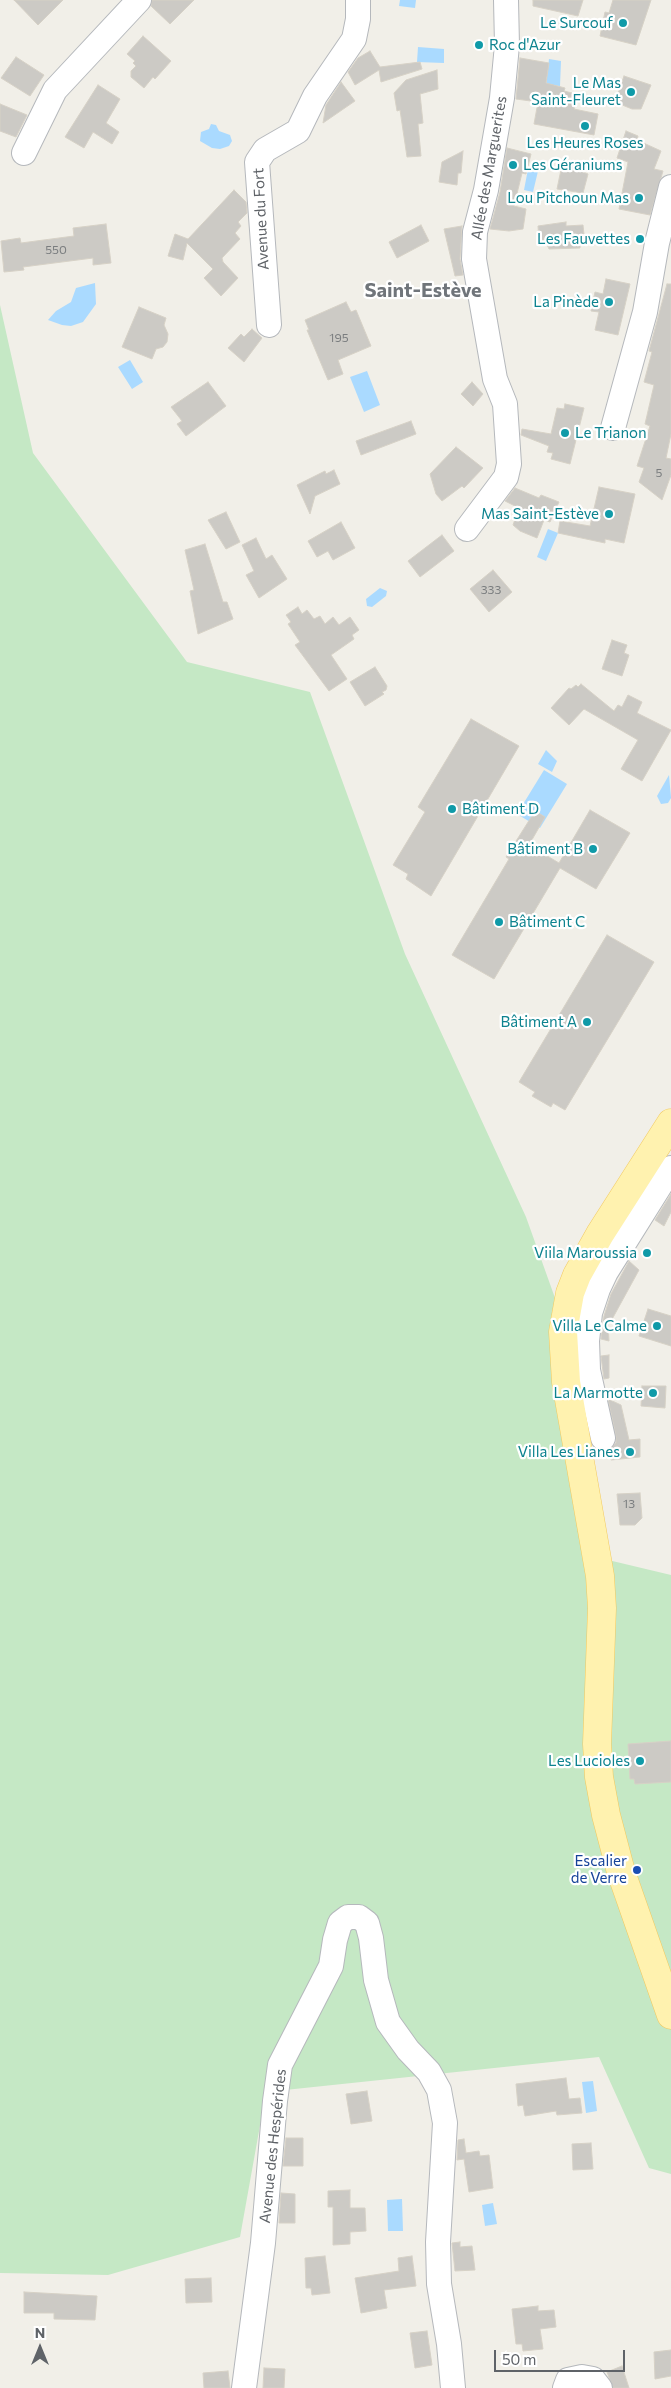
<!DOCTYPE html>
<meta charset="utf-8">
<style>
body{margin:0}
#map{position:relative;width:671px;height:2388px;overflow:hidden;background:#f1efe8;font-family:Commissioner,sans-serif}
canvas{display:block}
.north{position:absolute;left:15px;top:2323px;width:50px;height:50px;-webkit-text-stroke:4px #fff;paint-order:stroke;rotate:0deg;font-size:14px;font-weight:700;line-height:20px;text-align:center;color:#5f6368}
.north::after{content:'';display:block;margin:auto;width:18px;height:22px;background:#5f6368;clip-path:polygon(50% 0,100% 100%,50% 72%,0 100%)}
.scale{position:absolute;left:494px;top:2350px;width:131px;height:22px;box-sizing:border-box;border:2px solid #5f6368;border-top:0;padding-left:6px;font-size:15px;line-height:18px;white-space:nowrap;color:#5f6368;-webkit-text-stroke:4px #fff;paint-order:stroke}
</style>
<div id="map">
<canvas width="671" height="2388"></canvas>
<div class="north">N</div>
<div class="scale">50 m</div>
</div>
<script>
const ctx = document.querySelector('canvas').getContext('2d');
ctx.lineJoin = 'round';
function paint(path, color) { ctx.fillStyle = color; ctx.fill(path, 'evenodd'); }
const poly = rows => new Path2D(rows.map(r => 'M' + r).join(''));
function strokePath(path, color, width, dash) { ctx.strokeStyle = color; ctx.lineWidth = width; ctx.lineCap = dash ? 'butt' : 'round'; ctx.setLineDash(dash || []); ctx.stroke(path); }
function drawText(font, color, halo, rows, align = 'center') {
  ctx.font = font + ' Commissioner,sans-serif'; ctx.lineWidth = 4.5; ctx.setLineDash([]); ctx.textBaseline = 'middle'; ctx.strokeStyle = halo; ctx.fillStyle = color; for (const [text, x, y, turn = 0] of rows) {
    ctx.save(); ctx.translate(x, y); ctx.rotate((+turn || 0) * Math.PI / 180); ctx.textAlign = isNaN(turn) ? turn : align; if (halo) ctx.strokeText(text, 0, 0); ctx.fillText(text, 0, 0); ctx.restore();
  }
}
paint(poly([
 [0,305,33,453,187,662,310,692,405,954,526,1217,555,1298,583,1554,671,1575,671,2174,649,2168,599,2057,266,2092,240,2237,108,2275,0,2273]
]), '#c5e8c5');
paint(poly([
 [400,0,416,0,415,8,399,6],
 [418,47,444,49,444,63,417,62],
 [549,59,561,61,560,86,546,85],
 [211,124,216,125,219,131,230,135,232,141,229,146,220,149,212,148,200,141,201,132,209,129],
 [535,165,539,167,533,192,524,190,528,169,533,170],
 [95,283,96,304,83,322,71,326,62,325,48,320,56,311,71,302,76,288],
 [130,360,143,382,132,389,118,367],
 [367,371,380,405,364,412,350,377],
 [548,529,558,533,546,561,537,557],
 [380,588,387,591,386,596,372,607,367,606,366,599],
 [546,750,557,761,552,772,538,764],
 [544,770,567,784,540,828,517,814],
 [669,775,671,798,668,803,661,804,657,796],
 [593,2081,597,2111,586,2113,582,2082],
 [402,2199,403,2231,388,2231,387,2200],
 [493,2203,497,2224,485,2226,482,2205]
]), '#aadaff');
const building = poly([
 [14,0,63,0,38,25,14,0],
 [152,0,194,0,170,24,151,6,152,0],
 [533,0,583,0,578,16,533,6,533,0],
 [613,0,651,0,636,45,600,36,605,12,609,13,613,0],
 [143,36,171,61,155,79,153,77,144,88,131,77,131,71,136,66,133,63,135,61,127,54,143,36],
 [370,51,380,67,420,62,422,69,381,82,379,70,355,85,348,72,358,58,370,51],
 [16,57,44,75,30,96,1,78,16,57],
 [520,58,549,63,546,83,565,88,564,91,572,93,571,98,578,100,574,109,598,114,594,135,534,124,538,102,516,99,520,58],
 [437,70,438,89,420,94,423,123,418,124,421,156,407,157,400,110,397,111,394,93,406,80,437,70],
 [624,76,651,85,641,109,632,109,615,102,624,76],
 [341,82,355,101,323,123,326,105,341,82],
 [98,85,120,99,106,123,119,132,112,144,93,132,84,148,65,137,98,85],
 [0,104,27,115,16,137,0,131,0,104],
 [626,131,638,136,637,140,661,151,654,169,663,171,650,215,619,209,628,162,617,158,626,131],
 [507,148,531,154,526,174,522,173,514,206,526,209,523,229,509,231,490,229,500,192,507,148],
 [463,151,461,173,458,173,457,185,439,182,442,162,463,151],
 [563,160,576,163,575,169,588,174,583,193,557,189,563,160],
 [234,190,246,202,247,213,238,222,241,226,235,233,240,239,222,258,223,262,238,278,221,296,204,278,213,269,187,243,183,260,168,256,175,234,188,239,234,190],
 [566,222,566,226,583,225,585,244,580,245,580,248,549,249,545,240,539,240,538,226,566,222],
 [106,224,111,263,93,265,93,258,23,267,24,270,4,272,1,241,20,238,21,243,74,236,73,228,106,224],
 [421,225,429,241,397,258,389,242,421,225],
 [462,226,460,259,463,275,455,276,444,229,462,226],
 [606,279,630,284,618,335,595,330,599,312,591,311,595,292,603,294,606,279],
 [667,284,671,284,671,434,666,458,671,459,671,475,662,500,639,482,644,468,637,466,650,426,645,424,654,385,644,382,652,352,649,351,667,284],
 [346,302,351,312,356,310,371,346,338,360,343,374,328,380,307,330,309,330,305,320,346,302],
 [139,307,166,318,164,325,168,334,167,342,163,347,156,349,152,359,122,347,139,307],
 [252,329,262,338,244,362,228,348,241,334,244,337,252,329],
 [208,382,226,406,186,436,177,424,182,421,171,407,208,382],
 [472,382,483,394,473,406,461,394,472,382],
 [565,404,584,408,570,464,551,459,553,453,547,452,549,446,521,435,522,429,551,434,557,408,564,409,565,404],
 [411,421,416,434,361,455,356,441,411,421],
 [456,447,483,468,464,488,462,486,442,501,436,494,430,474,456,447],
 [334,470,340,484,315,496,310,514,297,485,325,471,326,474,334,470],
 [599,487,635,494,624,543,605,539,605,543,558,533,560,521,590,526,599,487],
 [515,488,539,498,541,495,559,502,550,522,544,520,537,538,520,531,513,525,519,508,505,501,515,488],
 [226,512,240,542,226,549,208,520,226,512],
 [341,522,355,548,333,560,328,551,317,557,308,541,341,522],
 [442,535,454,551,420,577,408,561,442,535],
 [256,538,266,559,272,555,287,579,259,598,246,575,254,571,242,545,256,538],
 [205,544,223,602,227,602,233,619,198,634,190,591,194,590,185,550,205,544],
 [493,570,512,592,489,612,470,589,493,570],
 [298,607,302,614,307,610,314,619,320,616,325,624,333,617,339,625,350,617,359,630,352,635,354,639,331,655,347,679,329,691,295,645,300,642,288,624,291,622,286,615,298,607],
 [612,640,627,645,624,653,629,655,622,676,602,669,612,640],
 [375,667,387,686,386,690,382,692,384,694,365,706,350,682,375,667],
 [581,684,614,711,618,705,622,707,628,695,642,702,637,713,671,730,642,781,621,769,638,740,584,709,569,725,551,708,569,688,571,689,576,685,578,687,581,684],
 [471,719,519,746,431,896,406,879,408,874,393,865,425,812,418,807,471,719],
 [590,810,630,833,596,889,560,868,494,979,452,955,509,859,506,857,535,811,545,817,529,845,559,863,590,810],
 [607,935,654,962,565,1110,553,1103,551,1107,532,1096,535,1092,519,1082,607,935],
 [671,1194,671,1212,664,1226,655,1220,671,1194],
 [629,1261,639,1270,610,1323,608,1322,609,1341,601,1339,604,1316,611,1294,629,1261],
 [648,1309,671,1316,671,1346,639,1336,648,1309],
 [609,1355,609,1378,604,1379,601,1356,609,1355],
 [642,1386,666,1386,665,1408,641,1406,642,1386],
 [608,1399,621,1405,629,1440,640,1439,640,1457,611,1460,610,1449,616,1443,616,1436,608,1399],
 [640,1493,642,1518,635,1525,620,1525,617,1494,640,1493],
 [671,1741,671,1782,635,1784,634,1779,630,1779,628,1744,671,1741],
 [566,2078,569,2099,580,2098,582,2113,557,2115,556,2111,525,2116,523,2105,518,2106,516,2084,566,2078],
 [367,2091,372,2121,351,2124,346,2094,367,2091],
 [286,2138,303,2138,303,2166,283,2166,286,2138],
 [464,2139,466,2153,479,2151,480,2156,489,2155,493,2188,469,2192,464,2159,457,2160,458,2140,464,2139],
 [591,2143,593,2169,573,2170,572,2144,591,2143],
 [350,2190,350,2208,365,2208,366,2231,350,2232,350,2244,333,2245,333,2207,328,2207,328,2191,350,2190],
 [281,2193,295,2194,295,2223,279,2223,281,2193],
 [460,2242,460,2247,472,2246,475,2270,455,2271,452,2243,460,2242],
 [325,2256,330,2293,312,2295,311,2288,306,2288,305,2258,325,2256],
 [412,2256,416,2286,384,2290,387,2308,361,2313,355,2278,399,2271,398,2258,412,2256],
 [211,2278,212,2302,186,2303,185,2279,211,2278],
 [24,2292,97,2296,95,2320,54,2319,54,2313,24,2313,24,2292],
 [538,2306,538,2311,554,2310,556,2327,540,2329,543,2349,523,2351,522,2344,516,2344,512,2309,538,2306],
 [427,2331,432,2365,415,2368,410,2333,427,2331],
 [671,2350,671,2376,655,2379,654,2352,671,2350],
 [622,2366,629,2388,613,2388,607,2372,622,2366],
 [264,2368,285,2369,284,2388,263,2388,264,2368],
 [228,2371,230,2388,204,2388,203,2373,228,2371]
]);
paint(building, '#cccac5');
strokePath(building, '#d6d1c6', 1);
const minor = poly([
 [24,153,55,90,139,0],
 [269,325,257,162,265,150,298,131,315,96,354,39,358,19,358,0],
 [613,428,645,312,657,243,671,187],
 [467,529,506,477,509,464,505,404,495,379,474,259,475,232,486,190,502,98,507,45,506,0],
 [603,1438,588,1370,587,1341,590,1313,598,1289,606,1272,671,1168],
 [244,2388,263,2243,275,2101,280,2065,331,1966,335,1940,340,1923,348,1917,359,1917,367,1923,371,1938,376,1980,388,2022,408,2050,429,2072,439,2090,445,2123,438,2242,439,2284,449,2344,453,2388],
 [565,2388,568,2380,582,2377,593,2379,600,2388]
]);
const major = poly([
 [671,1123,600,1234,577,1275,570,1293,563,1332,566,1382,600,1576,602,1608,597,1744,599,1777,606,1815,621,1872,671,2015]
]);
strokePath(minor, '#b5b8bc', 26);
strokePath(major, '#f2c960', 29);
strokePath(minor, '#fff', 24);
strokePath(major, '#fff2af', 28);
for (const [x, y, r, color] of [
 [623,23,5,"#0f9aa8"],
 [479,45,5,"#0f9aa8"],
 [631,92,5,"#0f9aa8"],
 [585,126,5,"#0f9aa8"],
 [513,165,5,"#0f9aa8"],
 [639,198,5,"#0f9aa8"],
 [640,239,5,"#0f9aa8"],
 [609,302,5,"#0f9aa8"],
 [565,433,5,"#0f9aa8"],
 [609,514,5,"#0f9aa8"],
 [452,809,5,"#0f9aa8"],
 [593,849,5,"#0f9aa8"],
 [499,922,5,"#0f9aa8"],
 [587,1022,5,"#0f9aa8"],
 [647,1253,5,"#0f9aa8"],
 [657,1326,5,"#0f9aa8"],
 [653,1393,5,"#0f9aa8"],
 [630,1452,5,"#0f9aa8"],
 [640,1761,5,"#0f9aa8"],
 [637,1870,5,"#1a4fb4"]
]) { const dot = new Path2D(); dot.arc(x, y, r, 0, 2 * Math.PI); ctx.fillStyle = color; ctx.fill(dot); strokePath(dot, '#fff', 2); }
drawText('12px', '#7a7d7f', null, [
 ["550",56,250],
 ["195",339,338],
 ["5",659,473],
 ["333",491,590],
 ["13",629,1504]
]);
drawText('15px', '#0d838f', '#fff', [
 ["Le Surcouf",613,23],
 ["Roc d'Azur",489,45,"left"],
 ["Le Mas",621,83],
 ["Saint-Fleuret",621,100],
 ["Les Heures Roses",585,143,"center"],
 ["Les Géraniums",523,165,"left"],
 ["Lou Pitchoun Mas",629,198],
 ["Les Fauvettes",630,239],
 ["La Pinède",599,302],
 ["Le Trianon",575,433,"left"],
 ["Mas Saint-Estève",599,514],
 ["Bâtiment D",462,809,"left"],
 ["Bâtiment B",583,849],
 ["Bâtiment C",509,922,"left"],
 ["Bâtiment A",577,1022],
 ["Viila Maroussia",637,1253],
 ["Villa Le Calme",647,1326],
 ["La Marmotte",643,1393],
 ["Villa Les Lianes",620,1452],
 ["Les Lucioles",630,1761]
], 'right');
drawText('15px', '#5f6368', '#fff', [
 ["Allée des Marguerites",489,168,-80],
 ["Avenue du Fort",261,219,-93],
 ["Avenue des Hespérides",273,2146,-84]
]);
drawText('15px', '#164399', '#fff', [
 ["Escalier",627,1861],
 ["de Verre",627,1878]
], 'right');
drawText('bold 20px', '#70757a', '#fff', [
 ["Saint-Estève",423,290]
]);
</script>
